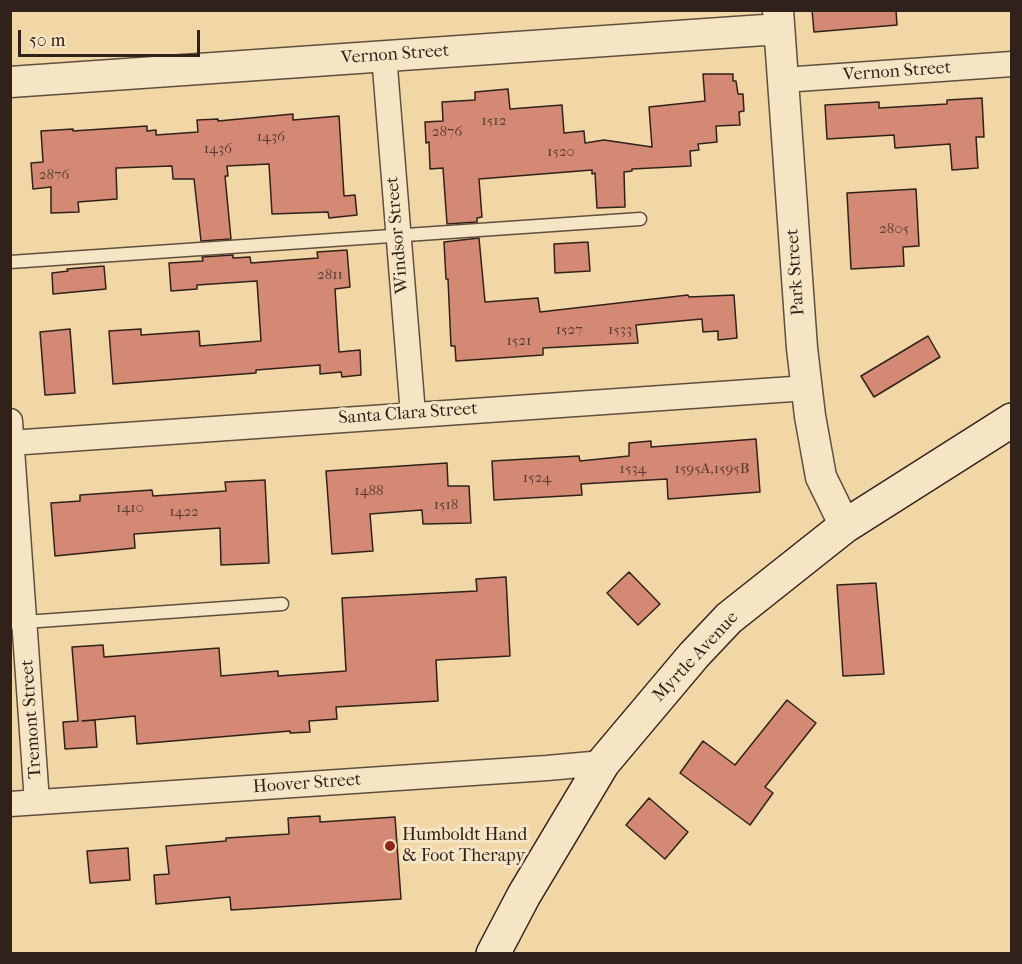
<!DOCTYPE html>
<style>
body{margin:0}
#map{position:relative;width:1022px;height:964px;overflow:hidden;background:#f1d7a6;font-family:"IM FELL French Canon",serif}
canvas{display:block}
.frame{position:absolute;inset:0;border:12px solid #30221b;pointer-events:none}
.scale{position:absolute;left:18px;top:30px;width:182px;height:27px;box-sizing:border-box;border:3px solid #30221b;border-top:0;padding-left:8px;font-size:18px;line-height:21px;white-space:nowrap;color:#30221b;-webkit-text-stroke:4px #f6e5c5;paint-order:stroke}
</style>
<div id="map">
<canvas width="1022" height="964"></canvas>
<div class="frame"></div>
<div class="scale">50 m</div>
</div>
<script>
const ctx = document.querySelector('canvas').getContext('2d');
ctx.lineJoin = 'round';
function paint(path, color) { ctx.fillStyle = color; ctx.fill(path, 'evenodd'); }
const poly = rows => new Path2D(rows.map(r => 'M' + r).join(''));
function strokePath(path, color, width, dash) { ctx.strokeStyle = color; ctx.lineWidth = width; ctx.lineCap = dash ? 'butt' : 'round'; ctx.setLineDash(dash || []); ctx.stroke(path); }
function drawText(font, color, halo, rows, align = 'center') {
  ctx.font = font + ' "IM FELL French Canon",serif'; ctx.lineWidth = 6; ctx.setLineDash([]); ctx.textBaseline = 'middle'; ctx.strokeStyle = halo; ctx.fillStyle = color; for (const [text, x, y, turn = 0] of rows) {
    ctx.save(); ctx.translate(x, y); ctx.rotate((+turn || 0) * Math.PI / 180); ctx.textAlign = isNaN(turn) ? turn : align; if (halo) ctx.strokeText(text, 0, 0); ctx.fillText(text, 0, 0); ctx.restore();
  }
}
const building = poly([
 [812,10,896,10,897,25,814,32,812,10],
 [703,74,733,74,733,81,736,81,738,94,743,94,744,111,739,112,740,125,716,126,717,142,698,144,699,150,690,151,691,166,632,169,632,171,624,172,625,207,597,208,595,173,592,174,592,170,479,179,482,217,477,218,477,222,447,224,443,168,430,169,429,142,426,143,425,122,443,121,442,102,475,100,475,92,508,89,510,109,562,105,564,133,584,131,585,143,604,140,652,147,649,107,705,101,703,74],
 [982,98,984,137,976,137,978,168,952,170,950,144,895,148,894,135,827,139,825,105,879,102,879,108,947,104,947,100,982,98],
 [293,114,293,120,339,116,344,196,355,195,357,215,329,218,328,212,272,214,269,164,227,166,228,176,225,176,231,239,201,241,194,179,173,179,172,166,116,168,117,199,78,202,79,212,51,213,51,187,33,189,31,163,43,162,41,131,73,129,73,131,147,126,147,131,156,130,156,135,198,132,197,120,218,119,218,121,293,114],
 [916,189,919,246,903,247,904,266,851,269,847,193,916,189],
 [479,238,485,302,538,298,540,312,688,295,689,297,734,295,737,338,718,340,718,331,703,332,702,319,636,325,638,343,543,348,543,355,456,361,455,346,451,346,448,279,446,279,444,242,479,238],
 [588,242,590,271,555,273,554,244,588,242],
 [347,250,350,287,335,289,339,352,360,350,361,375,342,377,341,372,320,374,320,365,256,370,256,373,113,384,109,331,141,329,141,335,199,331,200,346,261,341,257,281,197,285,197,289,171,291,169,263,203,261,202,257,233,255,233,258,250,257,251,263,318,258,317,252,347,250],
 [104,266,106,289,53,294,52,273,68,271,67,269,104,266],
 [70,329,75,393,45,395,40,332,70,329],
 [928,336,940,357,874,397,861,376,928,336],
 [756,439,760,492,668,499,667,479,581,484,582,495,494,500,492,461,579,456,580,461,629,456,629,443,651,441,651,447,756,439],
 [447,463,448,486,469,486,471,523,423,524,422,510,370,514,373,551,332,554,326,471,447,463],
 [265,480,269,563,221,565,220,528,134,534,135,548,55,556,51,503,80,501,80,495,152,490,153,496,226,491,225,482,265,480],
 [629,572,660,604,638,625,607,593,629,572],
 [506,577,510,656,436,660,438,701,336,707,337,719,309,721,310,732,290,733,290,731,137,744,135,716,82,721,95,720,97,747,65,749,63,722,78,721,72,647,103,645,104,657,219,648,221,676,278,671,278,676,346,671,342,598,477,591,476,579,506,577],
 [876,583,884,674,843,676,837,585,876,583],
 [787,700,816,723,765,787,773,793,750,825,680,773,703,741,735,765,787,700],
 [649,798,688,832,665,859,626,825,649,798],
 [320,816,320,822,395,817,401,899,231,910,230,897,156,904,154,875,169,874,166,846,226,841,226,838,289,834,288,818,320,816],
 [128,848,130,880,90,883,87,851,128,848]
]);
paint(building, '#d38973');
strokePath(building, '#30221b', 1.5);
const service = poly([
 [10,262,640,219],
 [10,623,282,604]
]);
const minor = poly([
 [384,55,413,414],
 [783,80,1012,64],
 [10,421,37,802],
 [10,443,807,388],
 [10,804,547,768,603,763]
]);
const tertiary = poly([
 [778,10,802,348,810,416,821,477,845,526],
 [10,82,779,29]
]);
const secondary = poly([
 [493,954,524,895,603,763,694,655,729,618,845,526,1012,420]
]);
strokePath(service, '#604f3e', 15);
strokePath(minor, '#604f3e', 27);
strokePath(tertiary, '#604f3e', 33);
strokePath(secondary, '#30221b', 36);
strokePath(service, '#f6e5c5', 12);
strokePath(minor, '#f6e5c5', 24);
strokePath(tertiary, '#f6e5c5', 30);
strokePath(secondary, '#f6e5c5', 33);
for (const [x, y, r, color] of [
 [390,846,6,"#8f2418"]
]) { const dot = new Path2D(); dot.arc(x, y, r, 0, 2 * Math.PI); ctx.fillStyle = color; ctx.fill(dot); strokePath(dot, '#f6e5c5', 2); }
drawText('15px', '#593c31', null, [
 ["1512",494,121],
 ["2876",447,132],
 ["1436",271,137],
 ["1436",218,149],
 ["1520",561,152],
 ["2876",54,175],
 ["2805",894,229],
 ["2811",330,275],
 ["1527",569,330],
 ["1533",620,330],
 ["1521",519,341],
 ["1534",633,469],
 ["1595A,1595B",712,469],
 ["1524",537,478],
 ["1488",369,491],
 ["1518",446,505],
 ["1410",130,508],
 ["1422",184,512]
]);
drawText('18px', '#30221b', '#f6e5c5', [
 ["Vernon Street",395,55,-4],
 ["Vernon Street",897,72,-4],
 ["Windsor Street",398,235,-95],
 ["Park Street",796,272,-94],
 ["Santa Clara Street",408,414,-4],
 ["Myrtle Avenue",696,657,-47],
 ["Tremont Street",32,719,-94],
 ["Hoover Street",307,784,-4]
]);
drawText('18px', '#30221b', '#f6e5c5', [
 ["Humboldt Hand",402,836],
 ["& Foot Therapy",402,857]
], 'left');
</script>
